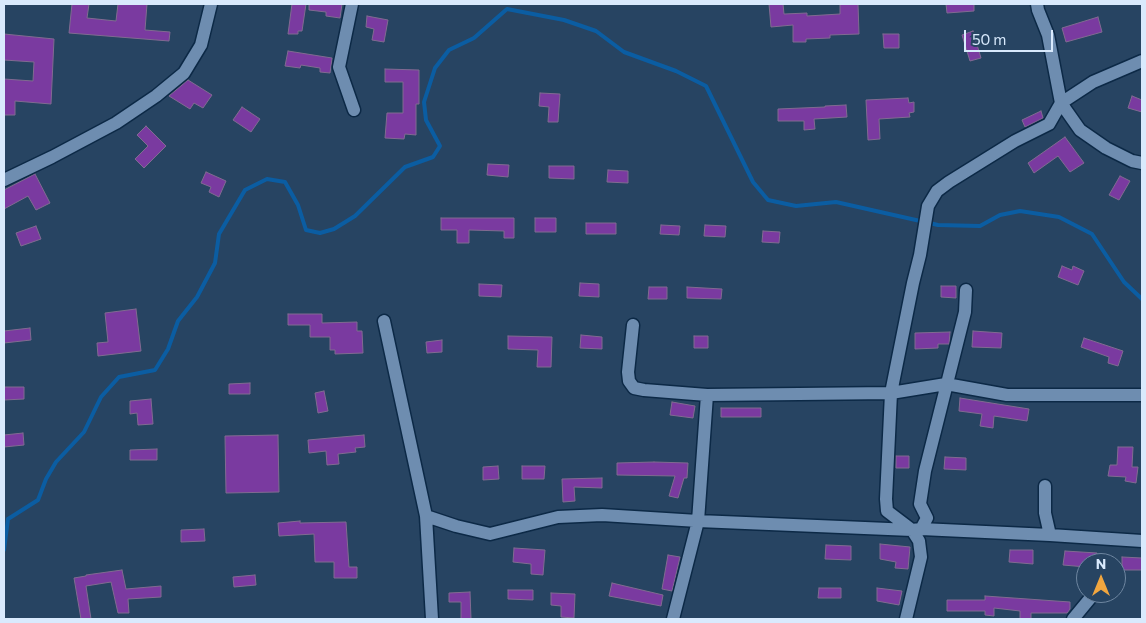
<!DOCTYPE html>
<style>
body{margin:0}
#map{position:relative;width:1146px;height:623px;overflow:hidden;background:#274462;font-family:Commissioner,sans-serif}
canvas{display:block}
.frame{position:absolute;inset:0;border:5px solid #d9eafd;pointer-events:none}
.north{position:absolute;left:1076px;top:553px;width:50px;height:50px;box-sizing:border-box;background:#274462;border:1px solid #6e86a0;border-radius:50%;rotate:0deg;font-size:14px;font-weight:700;line-height:20px;text-align:center;color:#d9eafd}
.north::after{content:'';display:block;margin:auto;width:18px;height:22px;background:#f1a63f;clip-path:polygon(50% 0,100% 100%,50% 72%,0 100%)}
.scale{position:absolute;left:964px;top:30px;width:89px;height:22px;box-sizing:border-box;border:2px solid #d9eafd;border-top:0;padding-left:6px;font-size:15px;line-height:18px;white-space:nowrap;color:#d9eafd;-webkit-text-stroke:4px #274462;paint-order:stroke}
</style>
<div id="map">
<canvas width="1146" height="623"></canvas>
<div class="frame"></div>
<div class="north">N</div>
<div class="scale">50 m</div>
</div>
<script>
const ctx = document.querySelector('canvas').getContext('2d');
ctx.lineJoin = 'round';
const poly = rows => new Path2D(rows.map(r => 'M' + r).join(''));
function strokePath(path, color, width, dash) { ctx.strokeStyle = color; ctx.lineWidth = width; ctx.lineCap = dash ? 'butt' : 'round'; ctx.setLineDash(dash || []); ctx.stroke(path); }
function paint(path, color) { ctx.fillStyle = color; ctx.fill(path, 'evenodd'); }
strokePath(poly([
 [4,550,8,519,38,500,46,479,56,462,84,432,101,397,119,377,155,370,168,349,178,321,197,297,215,263,219,234,245,190,267,179,285,182,298,205,306,230,320,233,334,229,355,216,405,167,433,157,440,146,426,120,424,102,435,68,449,50,474,38,507,9,564,20,596,31,624,52,676,71,706,86,753,182,768,200,796,206,836,202,938,225,980,226,1000,215,1020,211,1059,217,1092,234,1124,282,1142,299]
]), '#0b5da2', 4);
const building = poly([
 [72,4,89,4,87,18,116,21,118,4,147,4,145,30,170,32,169,41,69,33,72,4],
 [292,4,306,4,302,31,298,31,298,34,288,34,292,4],
 [309,4,342,4,340,18,326,16,326,12,309,10,309,4],
 [769,4,783,4,784,14,807,13,807,16,840,14,840,4,858,4,859,34,830,35,830,38,806,39,806,42,793,42,793,25,771,27,769,4],
 [946,4,974,4,974,11,947,13,946,4],
 [367,16,388,20,384,42,372,40,374,29,366,27,367,16],
 [1098,17,1102,32,1066,42,1062,28,1098,17],
 [973,31,981,58,970,61,962,35,973,31],
 [4,34,54,39,51,104,15,101,15,115,4,115,4,79,33,81,34,62,4,60,4,34],
 [883,34,899,34,899,48,884,48,883,34],
 [288,51,332,58,330,73,320,72,320,68,301,65,300,68,285,66,288,51],
 [385,69,419,70,419,104,416,104,416,135,405,134,404,139,385,138,387,113,403,113,403,82,385,82,385,69],
 [188,80,212,95,203,108,194,103,190,109,169,96,188,80],
 [540,93,560,94,558,122,548,122,549,107,539,106,540,93],
 [1132,96,1142,100,1142,112,1128,108,1132,96],
 [908,98,909,103,914,102,914,112,909,113,910,117,879,119,880,139,868,140,866,100,908,98],
 [846,105,847,117,814,119,815,129,804,130,804,121,778,121,778,109,825,107,825,106,846,105],
 [242,107,260,119,251,132,233,120,242,107],
 [1041,111,1043,118,1025,127,1022,120,1041,111],
 [146,126,166,146,144,168,135,159,148,146,137,135,146,126],
 [1065,137,1084,163,1070,172,1058,156,1034,173,1028,163,1065,137],
 [488,164,509,165,508,177,487,175,488,164],
 [549,166,574,166,574,179,549,178,549,166],
 [608,170,628,171,628,183,607,182,608,170],
 [206,172,226,181,219,197,209,192,211,187,201,183,206,172],
 [35,174,50,203,36,210,28,196,4,209,4,190,35,174],
 [1120,176,1130,181,1119,200,1109,195,1120,176],
 [441,218,514,218,514,238,504,238,504,231,469,230,469,243,457,243,457,230,441,230,441,218],
 [535,218,556,218,556,232,535,232,535,218],
 [586,223,616,223,616,234,586,234,586,223],
 [661,225,680,226,679,235,660,234,661,225],
 [705,225,726,226,725,237,704,236,705,225],
 [36,226,41,239,21,246,16,233,36,226],
 [763,231,780,232,779,243,762,242,763,231],
 [1062,266,1072,270,1073,266,1084,271,1078,285,1058,277,1062,266],
 [580,283,599,284,599,297,579,296,580,283],
 [479,284,502,285,501,297,479,296,479,284],
 [941,286,956,286,956,298,941,297,941,286],
 [649,287,667,287,667,299,648,299,649,287],
 [687,287,722,289,721,299,687,298,687,287],
 [136,309,141,351,98,356,97,343,108,342,105,313,136,309],
 [288,314,322,314,322,323,357,322,357,331,362,331,363,353,335,354,335,350,330,350,330,337,310,337,310,325,288,325,288,314],
 [30,328,31,340,4,343,4,331,30,328],
 [973,331,1002,333,1001,348,972,347,973,331],
 [950,332,949,344,938,344,938,348,915,349,915,333,950,332],
 [581,335,602,337,602,349,580,348,581,335],
 [508,336,552,337,551,367,537,367,538,350,508,349,508,336],
 [694,336,708,336,708,348,694,348,694,336],
 [1084,338,1123,351,1118,366,1108,363,1109,357,1081,347,1084,338],
 [442,340,442,352,427,353,426,342,442,340],
 [250,383,250,394,229,394,229,384,250,383],
 [4,387,24,387,24,399,4,400,4,387],
 [324,391,328,411,318,413,315,393,324,391],
 [960,398,1029,409,1027,421,994,416,993,428,980,426,982,414,959,411,960,398],
 [151,399,153,424,138,425,137,413,130,414,130,401,151,399],
 [672,402,695,406,693,418,670,415,672,402],
 [721,408,761,408,761,417,721,417,721,408],
 [23,433,24,445,4,447,4,435,23,433],
 [278,435,279,492,226,493,225,436,278,435],
 [364,435,365,447,355,448,356,452,338,454,339,464,327,465,326,451,309,453,308,440,364,435],
 [1118,447,1133,447,1132,467,1138,467,1136,483,1125,481,1126,477,1108,476,1110,465,1117,465,1118,447],
 [157,449,157,460,130,460,130,450,157,449],
 [896,456,909,456,909,468,896,468,896,456],
 [945,457,966,458,966,470,944,469,945,457],
 [654,462,688,463,687,478,684,478,678,498,669,496,675,476,617,475,617,463,654,462],
 [498,466,499,479,483,480,483,467,498,466],
 [522,466,545,466,544,479,522,479,522,466],
 [602,478,602,488,574,487,575,501,563,502,562,479,602,478],
 [300,521,300,523,346,522,349,567,357,567,357,578,334,578,334,562,315,562,314,534,279,536,278,523,300,521],
 [204,529,205,541,181,542,181,530,204,529],
 [880,544,910,547,908,569,895,568,896,562,880,559,880,544],
 [826,545,851,546,851,560,825,559,826,545],
 [514,548,545,550,543,575,531,574,531,564,513,562,514,548],
 [1010,550,1033,550,1033,564,1009,562,1010,550],
 [1065,551,1097,553,1096,563,1086,563,1086,567,1063,565,1065,551],
 [668,555,680,557,672,591,662,589,668,555],
 [1122,557,1142,558,1142,570,1122,570,1122,557],
 [122,570,126,589,161,586,161,597,128,599,129,613,118,613,111,582,86,586,91,619,81,619,74,578,86,576,86,575,122,570],
 [255,575,256,585,234,587,233,577,255,575],
 [612,583,663,595,661,606,609,596,612,583],
 [819,588,841,588,841,598,818,598,819,588],
 [877,588,902,591,899,605,877,601,877,588],
 [508,590,533,590,533,600,508,599,508,590],
 [470,592,471,619,461,619,461,602,449,602,449,593,470,592],
 [551,593,575,594,574,618,561,617,561,606,551,605,551,593],
 [985,596,1070,602,1070,609,1067,613,1031,613,1031,619,1020,619,1020,611,994,608,994,616,985,615,985,611,947,611,947,600,985,600,985,596]
]);
paint(building, '#7a3aa0');
strokePath(building, '#816b91', 1);
const street = poly([
 [352,4,339,67,354,110],
 [1037,4,1038,10,1048,35,1061,103,1080,130,1106,148,1132,161,1142,163],
 [4,180,52,157,116,123,156,96,184,73,201,45,211,4],
 [384,321,426,516,432,619],
 [633,325,628,372,629,381,634,388,644,390,707,395,891,393,946,384,1007,395,1142,395],
 [1045,486,1045,513,1050,535],
 [426,516,456,526,490,534,558,517,602,515,698,521,912,530,921,529,1050,535,1142,541],
 [921,529,927,518,920,504,925,471,965,312,966,290],
 [1116,580,1117,580],
 [673,619,698,521,707,395],
 [906,619,921,557,919,541,912,530,887,511,886,499,891,393,913,283,920,255,928,206,937,191,949,182,1015,141,1049,124,1061,103,1093,82,1142,61],
 [1073,619,1092,596,1096,593]
]);
strokePath(street, '#0c2946', 15);
strokePath(street, '#6e8db0', 12);
</script>
